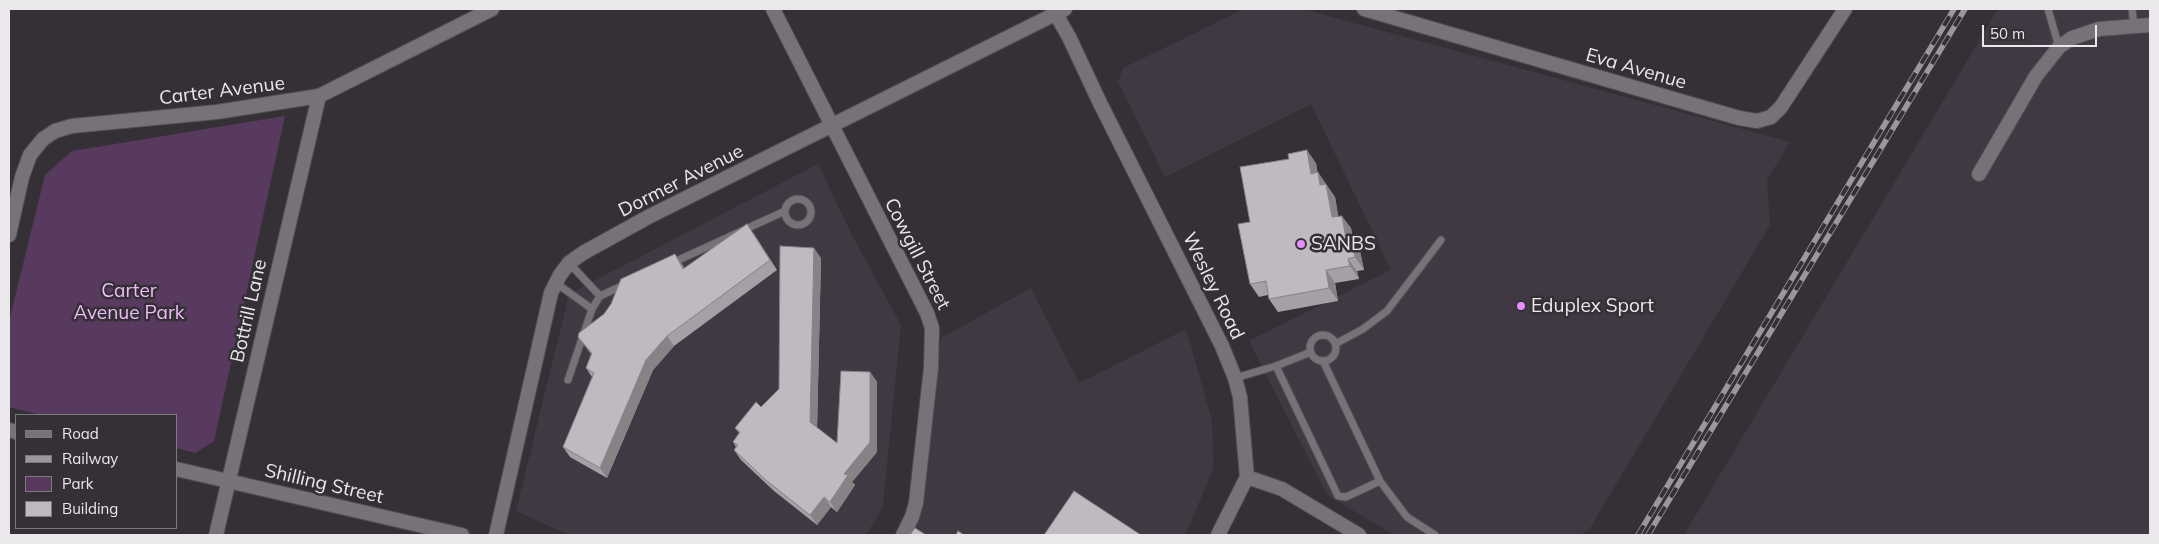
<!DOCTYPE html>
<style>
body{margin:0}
#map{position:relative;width:2159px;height:544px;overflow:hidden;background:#343035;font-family:Mulish,sans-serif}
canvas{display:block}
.frame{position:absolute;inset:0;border:10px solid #eae8eb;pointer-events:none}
.legend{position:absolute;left:15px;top:414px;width:162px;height:115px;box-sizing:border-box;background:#343035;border:1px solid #7d7a7e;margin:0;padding:6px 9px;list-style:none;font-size:15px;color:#eae8eb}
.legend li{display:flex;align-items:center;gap:10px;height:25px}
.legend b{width:25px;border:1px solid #7d7a7e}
.scale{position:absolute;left:1982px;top:25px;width:115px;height:22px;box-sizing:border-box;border:2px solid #eae8eb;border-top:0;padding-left:6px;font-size:15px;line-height:18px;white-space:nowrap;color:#eae8eb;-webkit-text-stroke:4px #343035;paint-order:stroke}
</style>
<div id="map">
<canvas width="2159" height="544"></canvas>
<div class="frame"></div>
<ul class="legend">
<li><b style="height:6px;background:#767278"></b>Road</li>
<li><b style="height:6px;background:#9b989c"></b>Railway</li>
<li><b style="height:14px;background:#583a5f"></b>Park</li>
<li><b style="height:14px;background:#bfbac0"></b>Building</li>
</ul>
<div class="scale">50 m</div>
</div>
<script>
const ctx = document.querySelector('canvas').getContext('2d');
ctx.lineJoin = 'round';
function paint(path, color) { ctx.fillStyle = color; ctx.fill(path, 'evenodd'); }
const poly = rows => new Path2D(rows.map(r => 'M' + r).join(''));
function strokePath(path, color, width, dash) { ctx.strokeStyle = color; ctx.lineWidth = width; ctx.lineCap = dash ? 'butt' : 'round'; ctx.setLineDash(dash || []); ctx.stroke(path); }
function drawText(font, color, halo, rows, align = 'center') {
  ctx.font = font + ' Mulish,sans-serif'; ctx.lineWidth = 5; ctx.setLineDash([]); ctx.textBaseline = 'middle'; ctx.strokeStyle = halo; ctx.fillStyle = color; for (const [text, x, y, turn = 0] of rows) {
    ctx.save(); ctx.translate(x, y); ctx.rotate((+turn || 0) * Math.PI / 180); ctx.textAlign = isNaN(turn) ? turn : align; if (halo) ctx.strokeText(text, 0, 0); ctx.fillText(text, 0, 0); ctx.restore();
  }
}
paint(poly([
 [1244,9,1303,9,1790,142,1767,180,1770,225,1589,530,1580,535,1394,535,1327,495,1249,341,1391,270,1311,104,1165,177,1118,82,1123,68],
 [1998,9,2150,9,2150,535,1684,535],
 [818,164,853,237,901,325,883,507,866,535,569,535,516,511,569,294],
 [1031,288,1079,383,1186,329,1212,421,1214,468,1185,535,910,535,919,520,941,338]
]), '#403842');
paint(poly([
 [285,116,214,441,195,453,176,448,176,415,41,415,9,407,9,321,45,175,72,151]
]), '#583a5f');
const service = poly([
 [2048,9,2059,47],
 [2132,9,2134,26],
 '785 212a13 13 0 1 1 26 0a13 13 0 1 1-26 0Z',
 [569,263,600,296],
 [672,263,785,211],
 [556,283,592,309],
 '1310 348a13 13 0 1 1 26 0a13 13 0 1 1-26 0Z',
 [1335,344,1363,329,1387,311,1441,240],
 [1276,366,1338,496,1346,497,1380,481,1323,361],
 [1235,378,1276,366,1311,352],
 [568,380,592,309,600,296,626,284],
 [1380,481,1407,517,1435,535]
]);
const minor = poly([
 [773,9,927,313,932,328,931,368,916,503,912,517,903,535],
 [1053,9,1069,37,1100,103,1222,346,1235,378,1240,397,1247,477,1282,489,1359,535],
 [1364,9,1739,118,1757,121,1771,117,1781,107,1845,9],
 [1979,174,2036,76,2059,47,2072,38,2099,29,2150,25],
 [9,235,22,177,30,155,43,139,55,131,72,126,217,112,319,96,492,9],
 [9,430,16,432],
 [176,469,462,535],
 [216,535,319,96],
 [496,535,551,293,560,275,569,263,583,253,650,216,1065,9],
 [1218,535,1247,477]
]);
strokePath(service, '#514e52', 9);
strokePath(minor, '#514e52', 16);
strokePath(service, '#767278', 7);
strokePath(minor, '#767278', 14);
const rail = poly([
 [1638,535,1954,9],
 [1648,535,1965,9]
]);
strokePath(rail, '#9b989c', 5.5);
strokePath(rail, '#343035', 4, [11]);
paint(poly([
 [1316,163,1317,172,1335,197,1338,216,1351,228,1353,241,1360,251,1364,270,1357,271,1359,279,1335,283,1338,301,1278,312,1269,299,1268,295,1259,297,1250,284,1250,222],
 [754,234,777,270,674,346,653,370,607,478,570,457,563,447,592,377,586,368,591,354,578,337,682,264,684,268],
 [821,258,817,428,837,443,870,372,877,382,877,452,852,482,855,485,837,512,831,507,817,525,774,491,741,460,734,450,736,447,733,442,739,433,735,428,761,407,779,389]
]), '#a4a0a5');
paint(poly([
 [1307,150,1316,163,1320,186,1311,174],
 [1318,172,1335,197,1341,230,1332,217,1320,185],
 [1342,216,1351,228,1353,241,1360,251,1364,270,1355,257,1346,239],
 [747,224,754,234,777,270,770,260],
 [814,248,821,258,817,432,810,422],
 [675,254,682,264,690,279,683,269],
 [1348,259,1357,271,1359,279,1350,266],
 [1326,270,1335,283,1338,301,1329,288],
 [667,336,674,346,653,370,607,478,600,468,646,360],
 [870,372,877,382,877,452,852,482,855,485,837,512,830,502,844,474],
 [824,497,831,507,817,525,810,515]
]), '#868286');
const building = poly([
 [1307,150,1311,174,1318,172,1320,185,1326,184,1332,217,1342,216,1346,239,1351,238,1355,257,1348,259,1350,266,1326,270,1329,288,1269,299,1266,281,1250,284,1238,224,1250,222,1240,167,1289,159,1288,154,1307,150],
 [747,224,770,260,667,336,646,360,600,468,563,447,594,373,586,368,592,353,578,337,579,333,604,314,611,304,621,279,675,254,683,269,747,224],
 [780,246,814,248,810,422,837,443,841,371,870,372,870,442,844,474,848,475,830,502,824,497,810,515,767,481,734,450,738,445,733,442,740,432,735,428,756,402,761,407,779,389,780,246],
 [1074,491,1141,535,1044,535,1074,491],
 [915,528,926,535,910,535,915,528],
 [958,531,964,535,956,535,958,531]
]);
paint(building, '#bfbac0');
strokePath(building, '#868286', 1);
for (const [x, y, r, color] of [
 [1301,244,5,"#e98efe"],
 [1521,306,5,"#e98efe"]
]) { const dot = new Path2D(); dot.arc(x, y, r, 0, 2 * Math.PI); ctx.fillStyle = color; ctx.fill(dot); strokePath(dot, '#343035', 2); }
drawText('19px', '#eae8eb', '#343035', [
 ["Eva Avenue",1636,69,16],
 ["Carter Avenue",222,91,-7],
 ["Dormer Avenue",681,181,-27],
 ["Cowgill Street",917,254,63],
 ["Wesley Road",1213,286,64],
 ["Bottrill Lane",249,311,-77],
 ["Shilling Street",324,484,13]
]);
drawText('19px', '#eae8eb', '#343035', [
 ["SANBS",1311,244],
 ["Eduplex Sport",1531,306]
], 'left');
drawText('19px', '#eebcfa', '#343035', [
 ["Carter",129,291],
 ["Avenue Park",129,313]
]);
</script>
